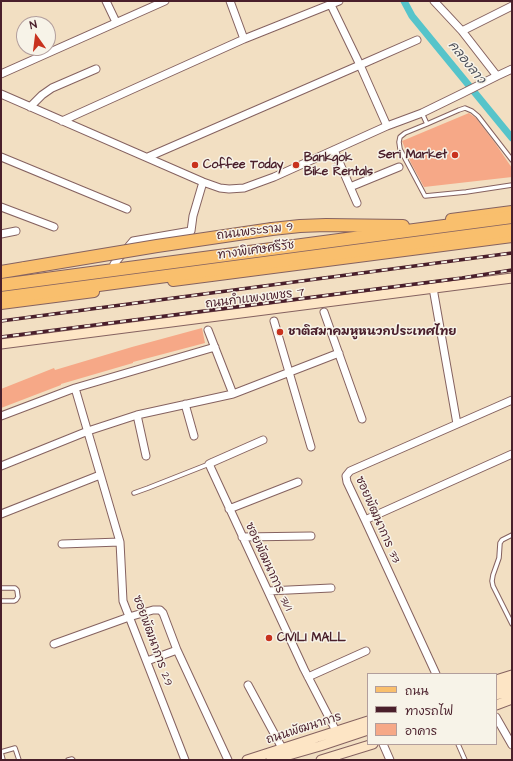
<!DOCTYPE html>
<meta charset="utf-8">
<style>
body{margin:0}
#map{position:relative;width:513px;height:761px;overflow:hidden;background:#f2dfc2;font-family:"Architects Daughter","Playpen Sans Thai",sans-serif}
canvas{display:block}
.frame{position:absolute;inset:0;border:2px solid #4a1f2b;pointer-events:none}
.legend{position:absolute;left:367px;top:673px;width:130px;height:72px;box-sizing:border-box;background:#f7f3e8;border:1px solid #b29e9c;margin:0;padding:5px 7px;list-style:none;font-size:12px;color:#4a1f2b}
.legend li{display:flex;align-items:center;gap:8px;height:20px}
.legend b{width:20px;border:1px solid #b29e9c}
.north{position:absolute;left:16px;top:16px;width:40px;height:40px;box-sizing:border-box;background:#f7f3e8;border:1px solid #b29e9c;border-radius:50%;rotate:346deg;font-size:11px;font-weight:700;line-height:16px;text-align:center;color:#4a1f2b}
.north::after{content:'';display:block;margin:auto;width:14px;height:18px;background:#c8321e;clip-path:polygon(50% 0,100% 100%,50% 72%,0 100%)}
</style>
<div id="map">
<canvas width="513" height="761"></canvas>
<div class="frame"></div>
<ul class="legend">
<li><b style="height:5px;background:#f9bf6d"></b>ถนน</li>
<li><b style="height:5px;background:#4a1f2b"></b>ทางรถไฟ</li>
<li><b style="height:11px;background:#f6a887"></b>อาคาร</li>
</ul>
<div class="north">N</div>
</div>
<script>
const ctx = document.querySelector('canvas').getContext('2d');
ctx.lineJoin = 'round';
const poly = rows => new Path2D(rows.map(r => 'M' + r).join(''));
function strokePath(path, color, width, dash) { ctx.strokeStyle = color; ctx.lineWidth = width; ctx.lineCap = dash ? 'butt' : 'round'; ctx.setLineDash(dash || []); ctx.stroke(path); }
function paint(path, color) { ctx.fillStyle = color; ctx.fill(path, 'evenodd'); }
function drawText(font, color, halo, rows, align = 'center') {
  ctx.font = font + ' "Architects Daughter","Playpen Sans Thai",sans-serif'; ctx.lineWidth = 3; ctx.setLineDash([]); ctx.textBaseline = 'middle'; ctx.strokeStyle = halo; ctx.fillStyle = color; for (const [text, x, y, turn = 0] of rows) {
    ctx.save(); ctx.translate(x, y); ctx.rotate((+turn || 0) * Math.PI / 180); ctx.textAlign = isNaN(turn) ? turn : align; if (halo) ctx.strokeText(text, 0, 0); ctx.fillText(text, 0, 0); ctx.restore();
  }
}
strokePath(poly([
 [404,1,412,16,512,138]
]), '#56c4ca', 7);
paint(poly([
 [469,113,476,118,495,143,512,168,512,177,424,187,411,163,402,141],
 [202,328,205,343,133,362,133,363,61,384,61,385,1,408,1,389,54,368,55,370,132,347]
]), '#f6a887');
const lane = poly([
 [422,113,427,124,405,133,400,137,399,142,400,149,425,196,466,192,512,185],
 [427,124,459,110,465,108,472,111,478,116,512,160],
 [134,493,148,488,209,464],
 [512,535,502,540,500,543,499,558,493,575,492,581,493,586,512,624],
 [1,588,15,588,17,590,18,597,16,600,14,601,1,601],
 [458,744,465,760],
 [3,760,1,752,15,748,19,760],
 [68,760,72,759,73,760]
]);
const street = poly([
 [106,1,116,22],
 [230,1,244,39],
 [434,1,462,31,497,76],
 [331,5,360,65,387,126],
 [462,31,512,6],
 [1,74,165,1],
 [1,94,203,182,220,188,229,189,244,188,274,177,387,126,422,113,463,93,497,76,512,69],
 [30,107,42,95,52,88,96,69],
 [62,121,244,39,339,1],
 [334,150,357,203],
 [1,157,127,209],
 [148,157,360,65,417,40],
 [350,187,399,167],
 [1,207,54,227],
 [1,234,16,231],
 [114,264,133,241,191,231,193,216,203,182],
 [433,288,457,424],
 [324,312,362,419],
 [274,321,311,447],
 [208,330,233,394],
 [75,388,120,542,123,601,185,760],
 [185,404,194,436],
 [137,415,146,456],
 [1,416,75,388,215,347],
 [263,440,213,462,209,464,304,669,336,731],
 [1,466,88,431,137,415,233,394,339,353],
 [229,509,298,482],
 [1,514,100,475],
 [365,520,512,454],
 [242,537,311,536],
 [62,544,120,542],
 [268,591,331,588],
 [54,644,129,617,153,610,160,610,163,613,177,650,228,760],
 [147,661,177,650],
 [436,674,365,520,347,482,346,476,350,471,512,400],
 [308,677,366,651],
 [248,685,282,748],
 [496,717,512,745],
 [383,744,390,760]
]);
const secondary = poly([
 [1,344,512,278],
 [496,680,512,675],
 [496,687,512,681],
 [496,695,512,690],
 [496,705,512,699],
 [247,760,368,721],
 [271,760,320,746,368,730],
 [321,760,373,744]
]);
const primary = poly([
 [451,219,512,211],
 [173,281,512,237],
 [1,304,94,292]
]);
const highway = poly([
 [272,229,300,226,326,225,403,226],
 [1,272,25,268],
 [1,285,512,217],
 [1,298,512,230]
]);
strokePath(lane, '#856260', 5.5);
strokePath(street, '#856260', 9);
strokePath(secondary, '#856260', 11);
strokePath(primary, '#856260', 12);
strokePath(highway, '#856260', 14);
strokePath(lane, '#fff', 3.5);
strokePath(street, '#fff', 7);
strokePath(secondary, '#fde5c5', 9);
strokePath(primary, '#f9bf6d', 10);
strokePath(highway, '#f9bf6d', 12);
const rail = poly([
 [1,321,512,253],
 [1,337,462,278,512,270]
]);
strokePath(rail, '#4a1f2b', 3.5);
strokePath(rail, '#f7f3e8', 2, [6]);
const highwayBridge = poly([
 [25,268,157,246,272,229]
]);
strokePath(highwayBridge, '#856260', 14, []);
strokePath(highwayBridge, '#f9bf6d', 12);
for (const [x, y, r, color] of [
 [455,155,4,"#c8321e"],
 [195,165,4,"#c8321e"],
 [296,165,4,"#c8321e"],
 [280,332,4,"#c8321e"],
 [269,638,4,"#c8321e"]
]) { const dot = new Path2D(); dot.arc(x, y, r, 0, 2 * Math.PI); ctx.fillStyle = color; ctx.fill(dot); strokePath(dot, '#f7f3e8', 1.5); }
drawText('bold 12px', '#4a1f2b', '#f7f3e8', [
 ["Seri Market",447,155,"right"],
 ["Bankgok",304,158],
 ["Bike Rentals",304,172],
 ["Coffee Today",203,165],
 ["ชาติสมาคมหูหนวกประเทศไทย",288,332],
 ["CIVILI MALL",277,638]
], 'left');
drawText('12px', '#4a1f2b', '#f7f3e8', [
 ["ถนนพระราม 9",255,232,-7],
 ["ทางพิเศษศรีรัช",256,251,-8],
 ["ถนนกำแพงเพชร 7",255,299,-7],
 ["ซอยพัฒนาการ 33",377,520,66],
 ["ซอยพัฒนาการ 31/1",268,567,65],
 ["ซอยพัฒนาการ 29",152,641,70],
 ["ถนนพัฒนาการ",304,729,-18]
]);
drawText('italic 13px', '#4e515b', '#f7f3e8', [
 ["คลองลาว",466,63,51]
]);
</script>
